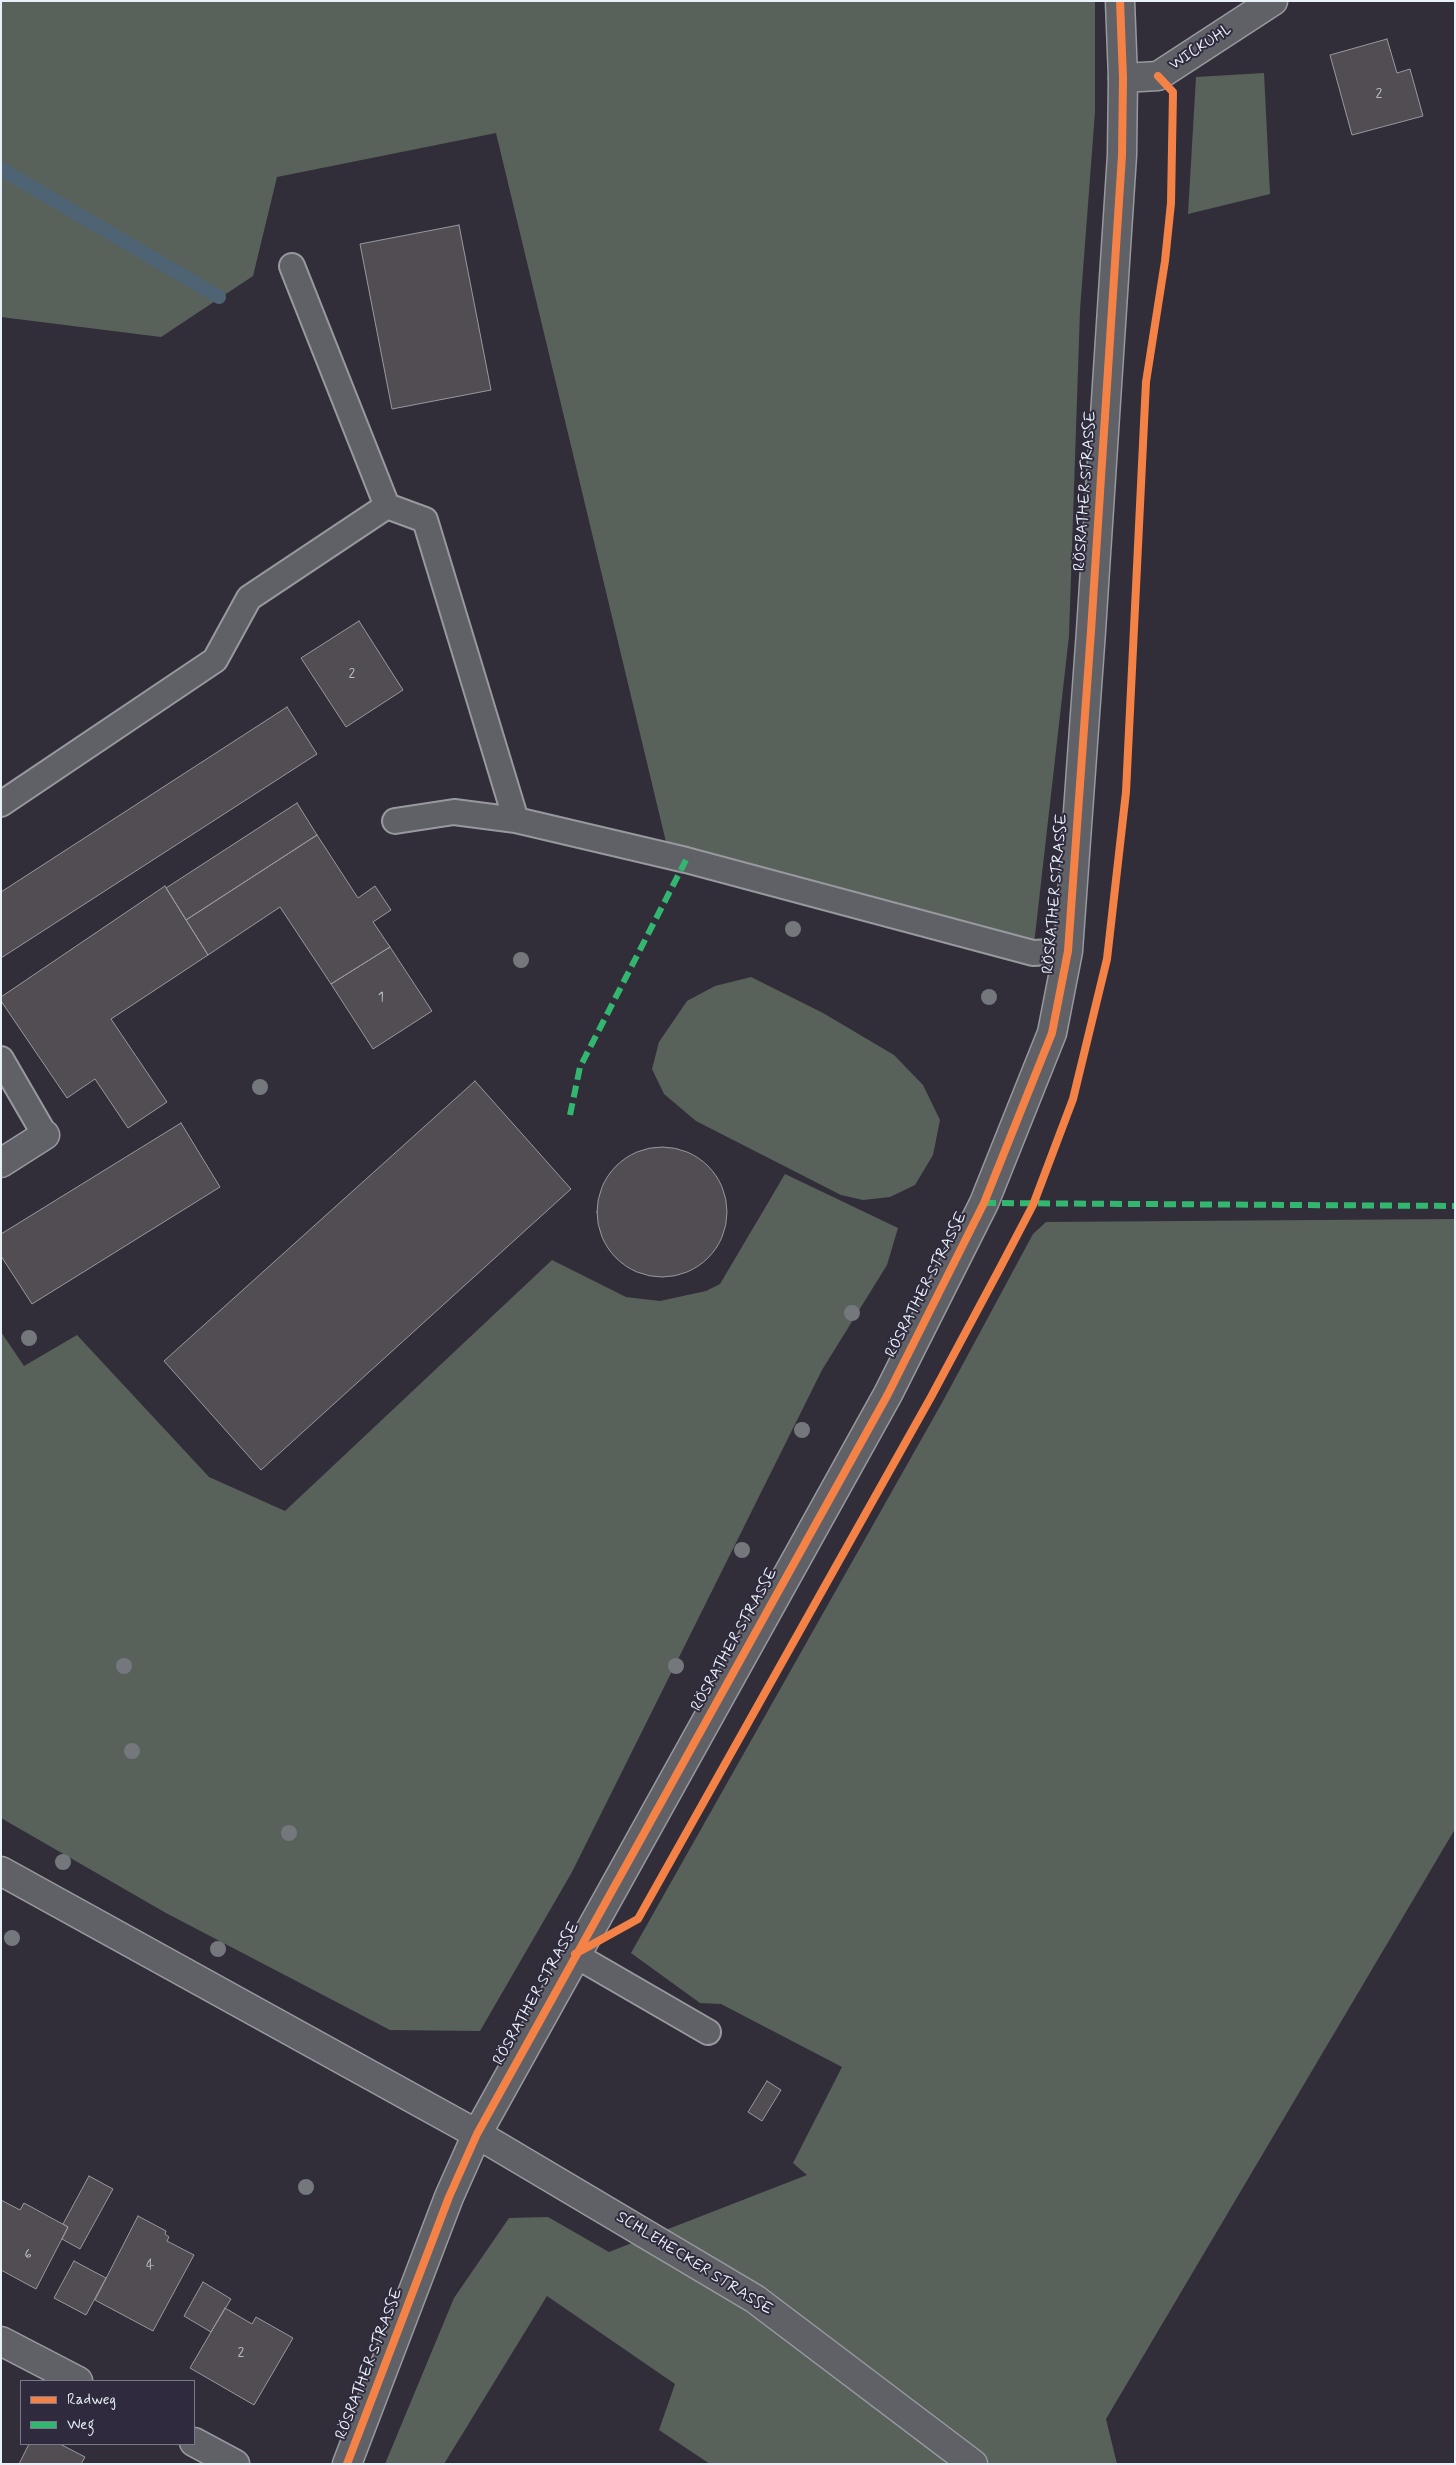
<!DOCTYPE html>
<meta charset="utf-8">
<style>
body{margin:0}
#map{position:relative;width:1456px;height:2465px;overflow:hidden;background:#312e39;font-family:Mynerve,sans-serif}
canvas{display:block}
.frame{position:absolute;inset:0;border:2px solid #e8f1f8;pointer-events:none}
.legend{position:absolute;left:20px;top:2380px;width:175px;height:65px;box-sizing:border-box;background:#2f2a3d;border:1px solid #797a88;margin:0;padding:6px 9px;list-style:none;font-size:15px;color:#e8f1f8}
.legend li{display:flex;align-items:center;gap:10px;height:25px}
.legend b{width:25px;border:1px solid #797a88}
</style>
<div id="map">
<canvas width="1456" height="2465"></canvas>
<div class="frame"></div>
<ul class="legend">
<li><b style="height:6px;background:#f48246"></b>Radweg</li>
<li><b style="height:6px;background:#33b770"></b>Weg</li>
</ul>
</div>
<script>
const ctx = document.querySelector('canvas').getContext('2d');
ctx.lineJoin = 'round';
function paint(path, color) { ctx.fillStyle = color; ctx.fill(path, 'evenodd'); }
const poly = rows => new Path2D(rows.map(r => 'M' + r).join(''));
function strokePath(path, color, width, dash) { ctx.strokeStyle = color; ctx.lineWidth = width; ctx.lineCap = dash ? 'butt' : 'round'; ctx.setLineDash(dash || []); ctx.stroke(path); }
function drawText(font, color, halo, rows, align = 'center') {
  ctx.font = font + ' Mynerve,sans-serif'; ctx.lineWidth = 4; ctx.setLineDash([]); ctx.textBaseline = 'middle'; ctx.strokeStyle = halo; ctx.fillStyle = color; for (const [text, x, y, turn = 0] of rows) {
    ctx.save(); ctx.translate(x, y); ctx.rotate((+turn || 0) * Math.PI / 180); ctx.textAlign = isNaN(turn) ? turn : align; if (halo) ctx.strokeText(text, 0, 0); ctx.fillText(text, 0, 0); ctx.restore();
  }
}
paint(poly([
 [1,1,1095,1,1095,112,1080,310,1069,636,1033,953,736,875,666,842,496,133,277,177,253,276,161,337,1,317],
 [1264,73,1270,194,1188,214,1196,77],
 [751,977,823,1013,894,1055,923,1085,940,1120,933,1155,915,1185,890,1197,863,1200,841,1195,696,1121,664,1094,652,1069,659,1042,687,1001,715,986],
 [785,1174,898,1228,887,1265,822,1370,572,1872,480,2031,390,2030,166,1913,1,1818,1,1332,24,1366,77,1335,209,1477,285,1511,552,1260,626,1297,660,1301,706,1291,720,1284],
 [1455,1219,1455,1829,1106,2419,1117,2464,710,2464,659,2430,675,2384,547,2296,444,2464,385,2464,454,2298,509,2218,548,2217,609,2252,807,2175,793,2163,842,2067,721,2004,700,2003,631,1953,943,1401,1033,1234,1046,1222]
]), '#58625b');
strokePath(poly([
 [1,169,219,297]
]), '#4e6475', 14);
const building = poly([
 [1387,39,1397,73,1410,69,1423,116,1352,135,1330,55,1387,39],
 [459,225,491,390,392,409,360,244,459,225],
 [359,621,403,690,346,727,301,658,359,621],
 [287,707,317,754,1,958,1,892,287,707],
 [297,803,317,835,186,920,166,888,297,803],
 [317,835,358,898,375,886,391,910,373,922,390,947,331,984,280,907,208,955,186,920,317,835],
 [165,886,208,955,111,1019,167,1102,128,1128,95,1079,67,1098,1,1001,1,997,165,886],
 [390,947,432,1011,373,1049,331,984,390,947],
 [475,1081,571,1189,261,1470,164,1361,475,1081],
 [181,1123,220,1187,32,1304,1,1256,1,1234,181,1123],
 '597 1212a65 65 0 1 1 130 0a65 65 0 1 1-130 0Z',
 [767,2081,781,2090,762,2121,748,2112,767,2081],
 [89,2176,113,2189,80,2249,62,2239,68,2227,63,2224,89,2176],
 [1,2200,20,2210,24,2203,68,2227,36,2289,1,2270,1,2200],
 [138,2216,166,2231,165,2234,169,2237,167,2241,194,2255,153,2331,95,2300,138,2216],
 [74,2261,106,2278,86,2315,54,2298,74,2261],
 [203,2282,231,2299,211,2332,184,2316,203,2282],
 [225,2308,252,2324,256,2317,293,2338,254,2405,190,2368,225,2308],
 [29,2444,60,2444,85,2457,81,2464,19,2464,29,2444]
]);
paint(building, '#514d52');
strokePath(building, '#98999f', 1);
const service = poly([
 [292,266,387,506],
 [1,804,215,660,249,598,387,506,425,520,516,820],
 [395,821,454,812,516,820,686,860,1033,953,1068,951],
 [1,1059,45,1135],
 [575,1955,708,2032]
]);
const minor = poly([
 [1123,78,1158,76,1273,1],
 [1,1163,45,1135],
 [1,2341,78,2381],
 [194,2442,235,2464]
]);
const tertiary = poly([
 [347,2464,449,2197,477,2134,888,1394,984,1203,1052,1033,1068,951,1091,631,1122,155,1123,78,1120,1]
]);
const secondary = poly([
 [1,1871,477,2134,755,2299,973,2464]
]);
strokePath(service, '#98999f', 28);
strokePath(minor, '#98999f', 31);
strokePath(tertiary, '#98999f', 31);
strokePath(secondary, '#98999f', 31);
strokePath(service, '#606067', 24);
strokePath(minor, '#606067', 28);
strokePath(tertiary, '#606067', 28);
strokePath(secondary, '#606067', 28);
strokePath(poly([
 [570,1115,580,1067,686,860],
 [984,1203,1455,1206]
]), '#33b770', 6, [12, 6]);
strokePath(poly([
 [575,1954,638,1919,931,1397,1000,1268,1033,1205,1073,1099,1107,959,1126,792,1146,382,1165,261,1171,203,1173,92,1158,76],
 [347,2464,449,2197,477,2134,888,1394,984,1203,1052,1033,1068,951,1091,631,1122,155,1123,78,1120,1]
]), '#f48246', 8);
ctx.fillStyle = '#74787d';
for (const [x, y] of [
 [793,929],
 [521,960],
 [989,997],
 [260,1087],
 [852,1313],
 [29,1338],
 [802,1430],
 [742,1550],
 [124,1666],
 [676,1666],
 [132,1751],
 [289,1833],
 [63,1862],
 [12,1938],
 [218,1949],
 [306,2187]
]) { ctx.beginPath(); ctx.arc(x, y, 8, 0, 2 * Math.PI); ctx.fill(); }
drawText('14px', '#c2c8ce', null, [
 ["2",1379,94],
 ["2",352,674],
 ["1",381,998],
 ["6",28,2255],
 ["4",150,2266],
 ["2",241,2353]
]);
drawText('16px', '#e8f1f8', '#2f2a3d', [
 ["WICKUHL",1201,48,-33],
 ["RÖSRATHER STRASSE",1086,491,-86],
 ["RÖSRATHER STRASSE",1056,894,-85],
 ["RÖSRATHER STRASSE",927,1285,-63],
 ["RÖSRATHER STRASSE",735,1640,-61],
 ["RÖSRATHER STRASSE",537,1994,-61],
 ["SCHLEHECKER STRASSE",694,2264,32],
 ["RÖSRATHER STRASSE",370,2364,-69]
]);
</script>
